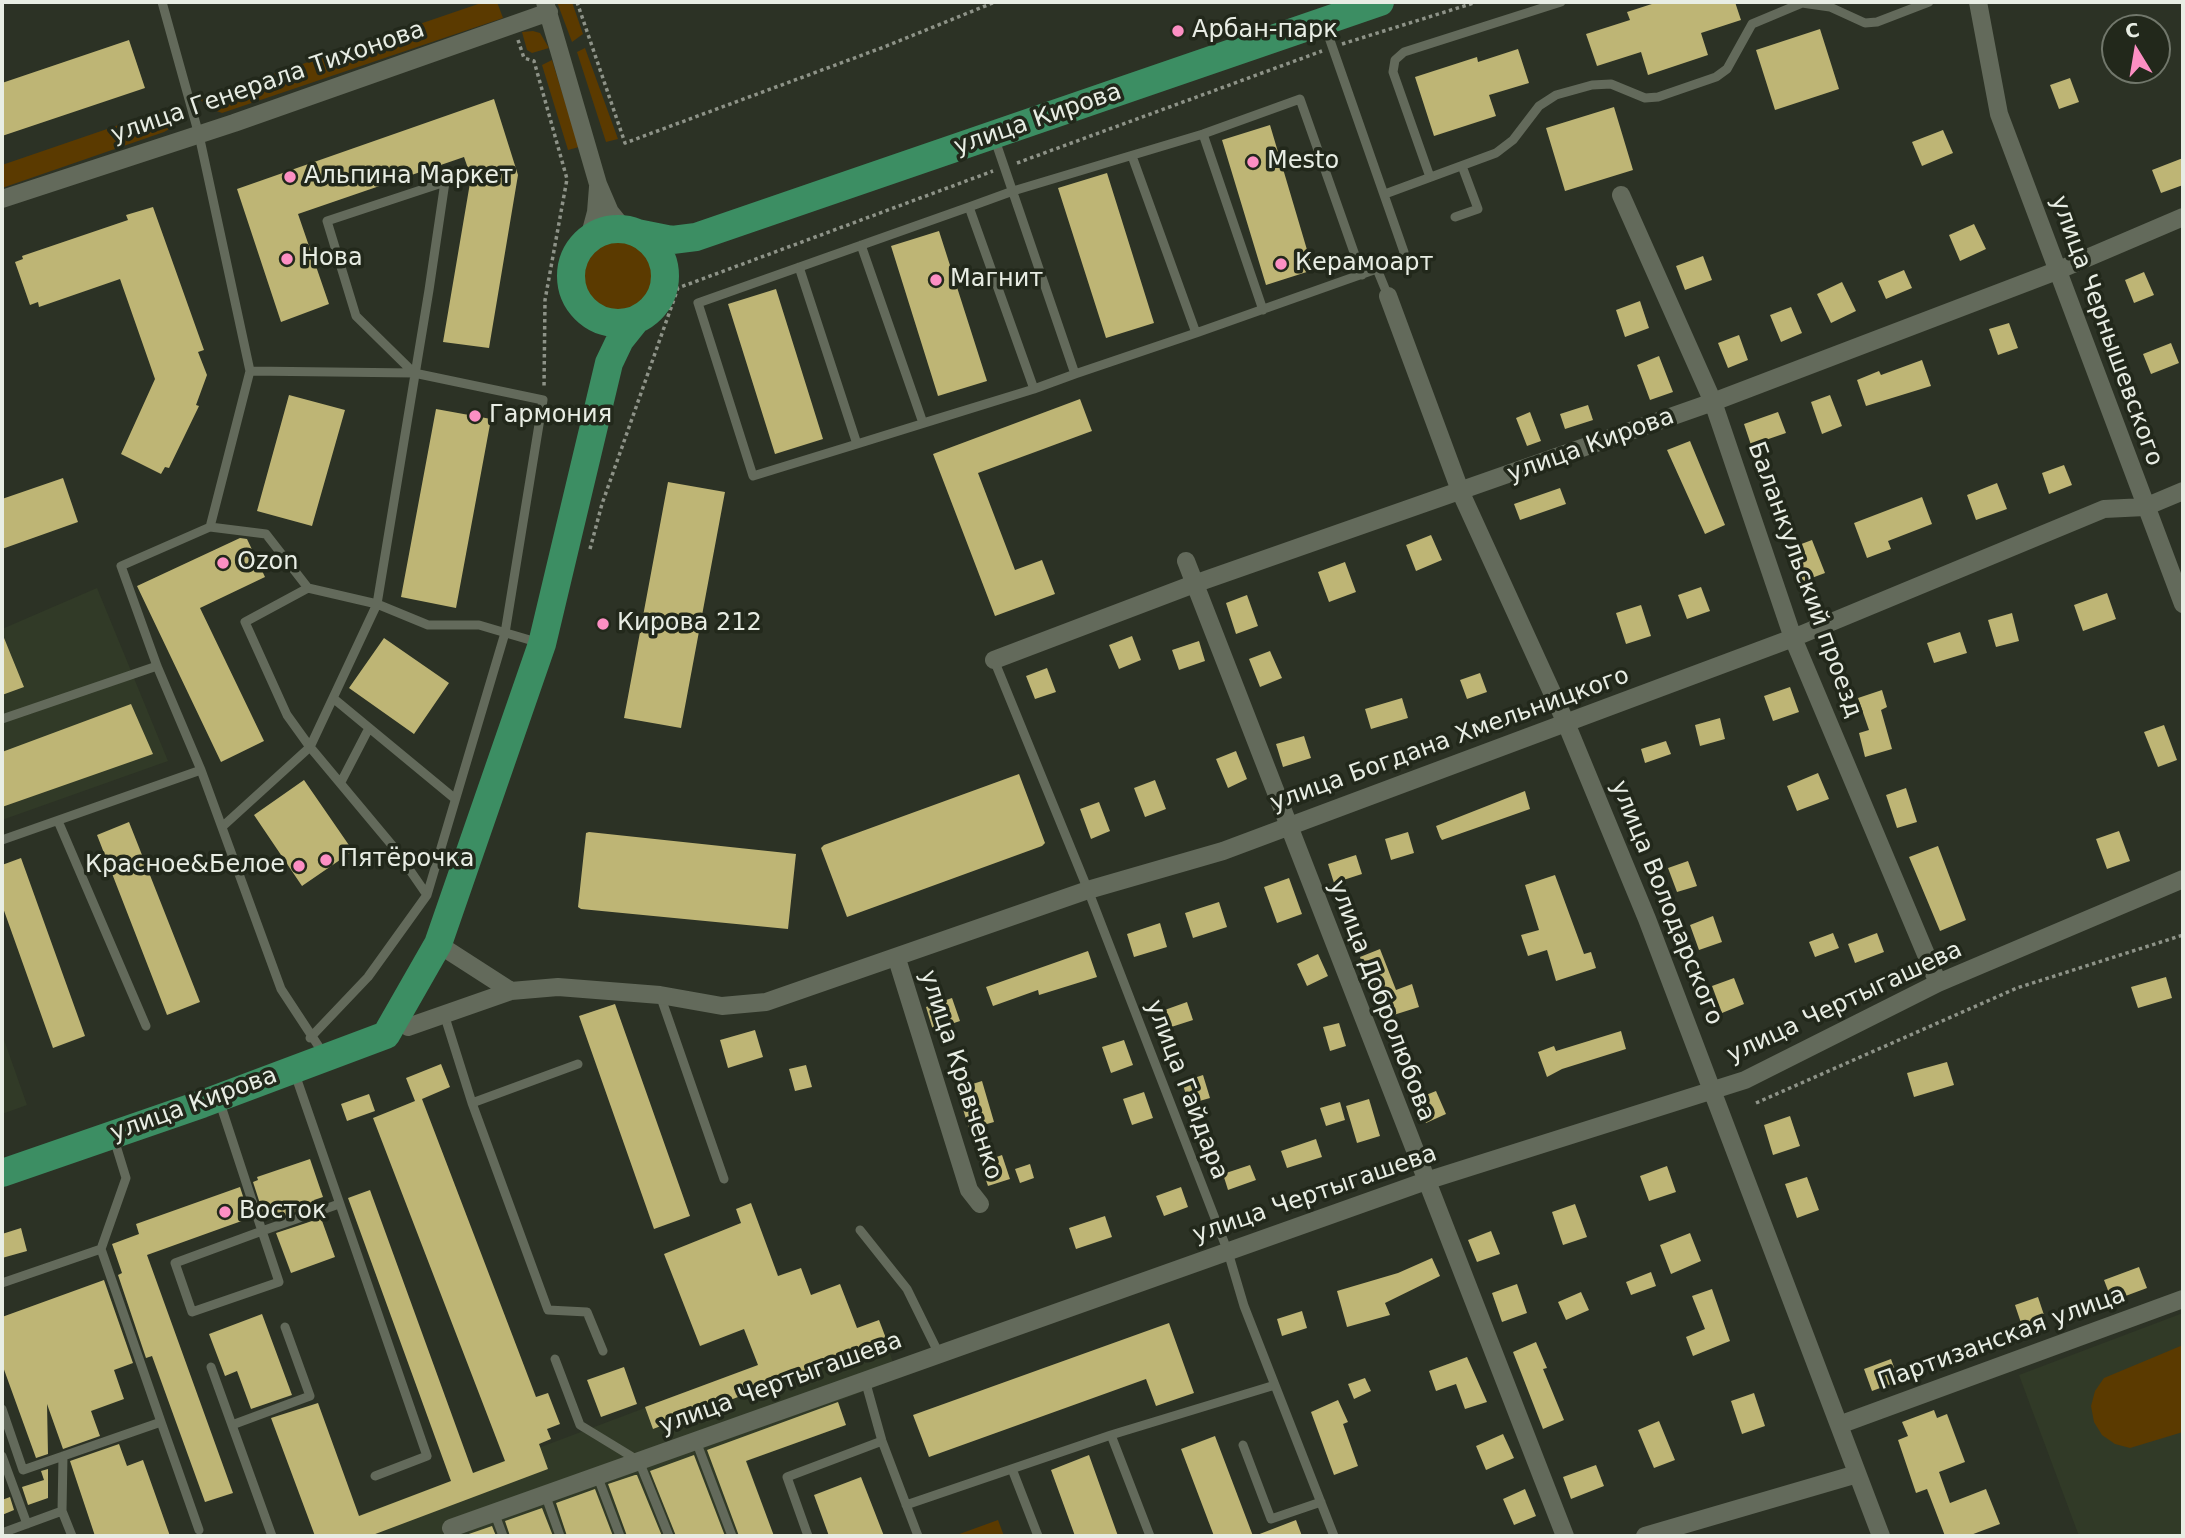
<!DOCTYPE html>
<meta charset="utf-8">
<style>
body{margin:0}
#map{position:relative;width:2185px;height:1538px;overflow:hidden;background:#2c3225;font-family:"DejaVu Sans",sans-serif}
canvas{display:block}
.frame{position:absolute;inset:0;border:4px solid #e8ede4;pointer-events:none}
.north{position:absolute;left:2101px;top:14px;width:70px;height:70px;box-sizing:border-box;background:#22281b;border:2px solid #71776b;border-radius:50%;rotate:349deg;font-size:19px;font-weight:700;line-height:28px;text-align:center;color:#e8ede4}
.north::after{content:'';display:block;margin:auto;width:24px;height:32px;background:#fc8fc3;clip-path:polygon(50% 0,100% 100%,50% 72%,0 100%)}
</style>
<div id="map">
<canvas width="2185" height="1538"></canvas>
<div class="frame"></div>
<div class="north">С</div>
</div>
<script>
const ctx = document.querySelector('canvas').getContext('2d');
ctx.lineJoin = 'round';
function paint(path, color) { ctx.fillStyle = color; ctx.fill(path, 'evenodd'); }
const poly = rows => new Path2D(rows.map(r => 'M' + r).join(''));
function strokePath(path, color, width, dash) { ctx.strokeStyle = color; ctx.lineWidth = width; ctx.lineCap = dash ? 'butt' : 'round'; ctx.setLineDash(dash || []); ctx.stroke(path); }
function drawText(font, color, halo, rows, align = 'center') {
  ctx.font = font + ' "DejaVu Sans",sans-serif'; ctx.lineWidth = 7; ctx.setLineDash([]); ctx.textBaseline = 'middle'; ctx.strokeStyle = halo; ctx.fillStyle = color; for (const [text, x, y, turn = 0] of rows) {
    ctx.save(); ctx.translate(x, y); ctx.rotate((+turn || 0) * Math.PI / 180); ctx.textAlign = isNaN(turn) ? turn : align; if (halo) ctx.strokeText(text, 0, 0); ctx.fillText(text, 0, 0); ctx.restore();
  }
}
paint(poly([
 [97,588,168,761,2,820,2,629],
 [2,1034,27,1105,2,1114],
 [2183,1313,2183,1536,2079,1536,2019,1375],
 [879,1320,898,1378,838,1401,846,1425,747,1461,774,1536,304,1536]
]), '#313a27');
paint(poly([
 [484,2,497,2,503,18,222,113,208,108,200,99],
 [557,2,572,2,583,34,572,42],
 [533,31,540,33,549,48,532,53,527,50,522,32],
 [585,48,618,139,606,142,577,52],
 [552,60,579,147,568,150,542,65],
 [180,104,181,118,173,127,164,132,2,188,2,165],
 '577 276a40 40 0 1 1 80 0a40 40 0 1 1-80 0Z',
 [2183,1345,2183,1432,2130,1448,2115,1444,2102,1435,2094,1422,2091,1406,2095,1391,2104,1378],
 [998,1520,1004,1536,954,1536]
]), '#5b3a00');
paint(poly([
 [1658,2,1735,2,1741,20,1701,33,1708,55,1648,75,1641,52,1597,66,1586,34,1630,20,1627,12],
 [1820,29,1839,89,1775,110,1756,50],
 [129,40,145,88,2,136,2,83],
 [1518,49,1529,83,1489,95,1496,116,1434,136,1415,77,1477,57,1478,62],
 [2070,78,2079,102,2059,109,2050,85],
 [494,99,518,175,489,348,443,342,471,177,464,157,298,214,329,304,281,322,237,189],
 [1614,107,1633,170,1565,191,1546,128],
 [1270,125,1313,270,1266,285,1222,140],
 [1943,130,1953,153,1922,166,1912,142],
 [2183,158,2183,185,2161,193,2152,170],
 [1107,173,1154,323,1106,338,1058,188],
 [153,207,204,350,198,352,207,375,196,405,199,406,169,468,165,467,161,474,121,454,155,379,120,279,39,307,38,302,30,305,15,262,23,259,22,256,128,220,126,215],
 [1974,224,1986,249,1960,261,1949,235],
 [939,231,987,381,938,396,891,246],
 [1703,256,1712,280,1685,290,1676,266],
 [1904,270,1912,288,1886,299,1878,281],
 [2144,272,2154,295,2134,303,2125,280],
 [1842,282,1856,311,1831,323,1817,294],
 [776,289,823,439,775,454,728,304],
 [1640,301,1649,328,1625,337,1616,310],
 [1791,307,1802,333,1781,342,1770,315],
 [2009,323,2018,348,1998,355,1989,329],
 [1739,335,1748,360,1728,368,1718,343],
 [2171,343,2179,363,2151,374,2143,354],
 [1659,356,1673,392,1650,400,1637,365],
 [1922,360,1931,386,1866,406,1857,380,1879,371,1881,375],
 [289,395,345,410,312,526,257,511],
 [1830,395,1842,426,1822,434,1811,402],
 [1080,399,1092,431,978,473,1015,570,1042,560,1055,594,995,616,933,454],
 [1588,405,1593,420,1565,429,1560,414],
 [436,409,491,419,456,608,401,597],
 [1530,412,1541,441,1527,446,1516,418],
 [1778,412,1786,433,1751,445,1744,424],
 [1690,441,1725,525,1705,534,1667,450],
 [2064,465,2072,485,2049,494,2042,473],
 [63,478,78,522,2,549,2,499],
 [668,482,725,492,681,728,624,718],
 [1997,483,2007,509,1976,520,1967,495],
 [1560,488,1566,504,1520,520,1514,504],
 [1922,497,1932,524,1888,541,1891,549,1867,558,1854,523],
 [1431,535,1442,560,1416,571,1406,545],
 [240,538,247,539,265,577,200,608,264,741,221,762,137,586],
 [1812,540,1825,573,1801,582,1788,549],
 [1345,562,1356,592,1329,602,1318,572],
 [1701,587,1710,611,1687,619,1678,595],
 [2107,593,2116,619,2083,631,2074,605],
 [1247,595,1258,626,1236,634,1226,603],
 [1641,605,1651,636,1626,644,1616,613],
 [2012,613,2019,641,1996,647,1988,620],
 [1960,632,1967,653,1934,663,1927,643],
 [2,633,24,687,2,695],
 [1132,636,1141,660,1119,669,1109,645],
 [384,638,449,683,414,734,349,688],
 [1199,641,1205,661,1179,670,1172,650],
 [1270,651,1282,678,1260,687,1249,659],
 [1047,668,1056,692,1035,699,1026,676],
 [1480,673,1487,692,1467,699,1460,680],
 [1790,687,1799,712,1773,721,1764,696],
 [1882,690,1887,707,1881,710,1892,749,1865,757,1859,733,1869,730,1858,698],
 [1402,698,1408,718,1371,729,1365,709],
 [131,704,153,754,2,807,2,752],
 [1720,718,1725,739,1700,746,1695,725],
 [2164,725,2177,760,2158,767,2144,732],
 [1304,736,1311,758,1283,767,1276,744],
 [1666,741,1671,754,1645,763,1641,749],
 [1236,751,1247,779,1228,788,1216,759],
 [1818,773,1829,799,1797,811,1787,786],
 [1019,774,1045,843,1042,846,847,917,821,848,824,845],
 [304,780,353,851,302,886,254,815],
 [1155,780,1166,809,1145,817,1134,788],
 [1906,788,1917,822,1897,828,1886,795],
 [1525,791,1530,809,1442,840,1440,837,1436,826],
 [1099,802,1110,831,1091,839,1080,809],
 [129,822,200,1002,167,1015,97,835],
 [2119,831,2130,861,2107,869,2096,839],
 [589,832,796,854,788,929,581,909,578,907,586,833],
 [1408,832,1414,853,1391,860,1385,839],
 [1938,846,1966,920,1940,931,1909,857],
 [1356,855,1362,874,1334,883,1328,864],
 [21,858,85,1036,53,1048,2,905,2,865],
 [1688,861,1697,886,1677,892,1668,868],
 [1555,875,1584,954,1591,952,1596,968,1556,981,1547,950,1528,956,1521,935,1539,930,1525,885],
 [1289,878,1302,914,1277,923,1264,887],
 [1219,902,1227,927,1193,938,1185,913],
 [1713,916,1722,942,1699,950,1690,925],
 [1160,923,1167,947,1134,957,1127,934],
 [1833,933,1839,948,1815,957,1809,942],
 [1877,933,1884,952,1855,963,1848,944],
 [1380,949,1396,990,1412,984,1419,1007,1384,1018,1373,982,1370,983,1360,957],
 [1088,951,1097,977,1039,995,1038,990,993,1006,986,987],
 [1318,954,1328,976,1307,986,1297,964],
 [2166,977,2172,998,2138,1008,2131,987],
 [1734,978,1744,1004,1722,1013,1712,986],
 [952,998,960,1021,933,1030,926,1007],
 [1187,1002,1193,1020,1165,1029,1159,1012],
 [615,1004,690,1216,654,1229,579,1016],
 [1339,1023,1346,1046,1330,1051,1323,1027],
 [755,1030,763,1057,728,1068,720,1040],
 [1621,1031,1626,1049,1562,1069,1547,1077,1538,1052,1554,1046,1556,1051],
 [1124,1040,1133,1065,1111,1073,1102,1047],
 [1947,1062,1954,1085,1914,1097,1907,1073],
 [441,1064,450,1087,422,1099,536,1397,548,1393,560,1424,547,1429,551,1439,539,1444,548,1469,370,1536,315,1536,271,1418,318,1403,359,1516,451,1481,348,1198,370,1190,473,1473,505,1461,373,1118,415,1101,406,1078],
 [806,1065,812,1087,795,1091,789,1069],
 [1203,1075,1210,1098,1189,1104,1182,1082],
 [982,1081,994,1122,969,1129,957,1089],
 [1436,1091,1446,1114,1426,1123,1416,1099],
 [1144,1092,1153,1118,1132,1125,1123,1099],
 [369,1094,375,1111,347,1121,341,1104],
 [1369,1099,1380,1136,1357,1143,1346,1106],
 [1340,1102,1345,1120,1326,1126,1320,1108],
 [1790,1116,1800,1146,1773,1155,1764,1125],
 [1316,1139,1322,1157,1287,1168,1281,1151],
 [1002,1155,1010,1179,988,1186,980,1163],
 [310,1159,323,1197,314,1200,316,1205,272,1220,268,1211,263,1213,253,1182,258,1180,257,1177],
 [1030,1164,1034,1178,1020,1183,1015,1169],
 [1250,1165,1256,1180,1228,1190,1223,1174],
 [1667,1166,1676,1192,1649,1201,1640,1176],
 [1807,1177,1819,1210,1797,1218,1785,1184],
 [240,1187,250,1218,147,1255,233,1493,205,1502,152,1356,146,1358,118,1275,122,1273,112,1244,139,1234,136,1224],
 [1181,1187,1188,1207,1164,1216,1156,1196],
 [751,1203,778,1276,801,1268,811,1295,840,1284,857,1328,879,1320,887,1341,653,1429,645,1407,758,1365,744,1329,700,1346,664,1254,741,1223,736,1209],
 [1575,1204,1587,1237,1563,1245,1552,1212],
 [1105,1216,1112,1237,1076,1249,1069,1228],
 [321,1218,335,1257,291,1273,276,1233],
 [21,1228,27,1251,2,1258,2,1234],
 [1491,1231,1500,1254,1477,1262,1468,1240],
 [1690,1233,1701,1261,1671,1274,1660,1245],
 [1432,1258,1440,1276,1385,1303,1390,1315,1347,1327,1337,1291,1398,1273],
 [2139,1267,2147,1288,2112,1301,2104,1280],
 [1651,1272,1656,1286,1631,1295,1626,1282],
 [104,1280,133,1363,114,1370,124,1399,91,1411,100,1436,63,1449,47,1404,48,1454,36,1458,2,1364,2,1317],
 [1517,1284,1527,1313,1502,1322,1492,1293],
 [1712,1289,1730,1341,1693,1356,1686,1337,1705,1329,1692,1296],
 [1581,1292,1589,1310,1566,1320,1558,1302],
 [2038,1297,2048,1327,2025,1335,2015,1305],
 [1302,1311,1307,1328,1282,1336,1277,1319],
 [262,1314,292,1395,251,1409,237,1371,225,1376,209,1334],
 [1169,1323,1194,1393,1156,1406,1146,1379,929,1457,913,1415],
 [1536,1342,1547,1368,1543,1369,1564,1420,1543,1429,1513,1352],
 [1467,1357,1487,1402,1465,1409,1456,1384,1436,1391,1429,1371],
 [1891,1359,1899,1381,1872,1391,1864,1369],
 [624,1367,637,1404,601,1417,587,1380],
 [1365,1378,1371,1391,1354,1399,1348,1384],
 [1754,1393,1765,1426,1742,1434,1731,1401],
 [1338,1400,1348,1422,1343,1424,1358,1466,1334,1475,1311,1412],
 [838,1402,846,1425,746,1461,774,1536,739,1536,707,1450],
 [1934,1410,1937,1418,1947,1414,1965,1462,1939,1472,1950,1503,1986,1489,2000,1524,1968,1536,1945,1536,1927,1489,1916,1493,1898,1440,1908,1436,1902,1422],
 [1659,1421,1675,1460,1654,1468,1638,1430],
 [1503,1434,1514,1458,1486,1470,1476,1446],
 [1215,1436,1253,1536,1214,1536,1181,1449],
 [119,1444,127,1466,143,1460,170,1536,95,1536,70,1461],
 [694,1455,725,1536,676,1536,650,1471],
 [1089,1455,1118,1536,1075,1536,1051,1470],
 [1596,1465,1604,1486,1571,1499,1563,1477],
 [48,1469,48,1498,28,1505,22,1487,44,1480,41,1471],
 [635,1475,637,1475,662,1536,627,1536,608,1484],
 [861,1477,884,1536,829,1536,814,1495],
 [595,1489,613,1536,567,1536,556,1503],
 [1525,1489,1536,1516,1514,1525,1503,1499],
 [10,1497,14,1510,2,1515,2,1500],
 [542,1508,553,1536,510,1536,505,1521],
 [1296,1520,1302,1536,1257,1536,1257,1535],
 [492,1526,496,1536,463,1536]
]), '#beb575');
strokePath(poly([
 [577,2,625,143,884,47,995,2],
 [518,40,524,58,534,61,567,179,545,300,544,388],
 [1342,44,1477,2],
 [1017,163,1322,51],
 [590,549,602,504,678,288,993,171],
 [1756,1103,2017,988,2183,935]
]), '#8e9388', 3.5, [3.5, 3.5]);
strokePath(poly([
 [162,2,199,135,250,371,210,527],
 [1203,134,1263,310],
 [1132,156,1196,333,1402,260,1404,252,1325,26],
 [1430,177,1393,72,1395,60,1404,52,1561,2],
 [1385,194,1496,153,1513,140,1539,106,1556,95,1592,85,1611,84,1645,98,1658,97,1716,77,1727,69,1752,24,1802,3,1830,7,1865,23,1877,22,1929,2],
 [969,207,1034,389,1075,374,994,137],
 [1455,217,1478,209,1462,166],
 [861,245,923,423,1034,389,857,444,753,476,698,303,969,207,1013,191,1203,134,1300,99,1362,275],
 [799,267,857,444],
 [1377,269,1388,296],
 [250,371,414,373,543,400,505,633,427,895,368,977,310,1038],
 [414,373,356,316,327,221,445,182,429,290,377,604,308,588,245,622,287,715,310,747,396,850,427,895],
 [1075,374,1196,333],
 [308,588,266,534,210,527,121,566,157,666,201,770,281,989,323,1053],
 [994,660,1088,890,1228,1252,1244,1306,1334,1536],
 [333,698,454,798],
 [2,719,157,666],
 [341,782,369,728],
 [58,821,146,1026],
 [222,827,310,747,377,604,428,625,479,625,540,643],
 [2,840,201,770],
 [660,995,724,1179],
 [444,1014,472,1103,548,1310,587,1312,603,1351],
 [295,1074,427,1456,375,1476],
 [220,1103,262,1231,279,1282,192,1312,175,1263,262,1231,339,1204],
 [472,1103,578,1064],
 [860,1230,907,1289,939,1354],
 [2,1283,101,1249],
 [555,1359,580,1425,639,1461,669,1536],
 [211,1367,272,1536],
 [865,1380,882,1441,918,1536],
 [2,1409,23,1470,161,1422,101,1249,126,1178,114,1139],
 [161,1422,199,1530],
 [232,1425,310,1396,285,1327],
 [1111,1435,1150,1536],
 [696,1441,732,1536],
 [1243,1445,1271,1519,1321,1502],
 [2,1456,27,1524],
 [1012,1469,1038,1536],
 [597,1475,620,1536],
 [545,1494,560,1536],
 [906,1505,1111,1435,1275,1385],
 [62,1511,72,1536],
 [494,1512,503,1536],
 [2,1533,62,1511,63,1456],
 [808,1536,787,1477,882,1441]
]), '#636a5b', 9);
strokePath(poly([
 [545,2,598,184,610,212,623,228],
 [1978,2,1999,114,2183,604],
 [1621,195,1713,402,1793,638,1938,983],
 [2,199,234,123,549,12],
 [589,238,596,212,598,187],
 [1388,296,1461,493,1566,723,1647,919,1881,1536],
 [1186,561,1565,1536],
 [994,660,1194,584,1713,402,2059,270,2183,217],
 [438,944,511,991],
 [897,959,969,1190,980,1204],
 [408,1027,511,991,558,987,660,995,722,1006,766,1002,1088,890,1223,851,1793,638,2104,509,2145,507,2183,491],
 [1839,1425,2183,1299],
 [451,1528,1426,1181,1745,1080,1938,983,2183,879],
 [1645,1536,1857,1474]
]), '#636a5b', 18);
strokePath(poly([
 '571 276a47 47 0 1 1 94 0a47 47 0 1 1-94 0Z',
 [637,233,672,240,696,237,1380,2],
 [2,1173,202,1104,386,1035,438,944,542,644,609,363,620,340,636,320]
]), '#3c8e63', 28);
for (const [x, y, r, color] of [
 [1178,31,7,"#fc8fc3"],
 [1253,162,7,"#fc8fc3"],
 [290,177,7,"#fc8fc3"],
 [287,259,7,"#fc8fc3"],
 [1281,264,7,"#fc8fc3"],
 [936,280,7,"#fc8fc3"],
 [475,416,7,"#fc8fc3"],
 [223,563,7,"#fc8fc3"],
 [603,624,7,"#fc8fc3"],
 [326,860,7,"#fc8fc3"],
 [299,866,7,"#fc8fc3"],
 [225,1212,7,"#fc8fc3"]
]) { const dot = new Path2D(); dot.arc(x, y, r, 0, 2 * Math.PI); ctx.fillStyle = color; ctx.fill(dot); strokePath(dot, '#22281b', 2.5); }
drawText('24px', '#e8ede4', '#22281b', [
 ["Арбан-парк",1192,31],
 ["Mesto",1267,162],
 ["Альпина Маркет",304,177],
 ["Нова",301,259],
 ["Керамоарт",1295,264],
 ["Магнит",950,280],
 ["Гармония",489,416],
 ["Ozon",237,563],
 ["Кирова 212",617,624],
 ["Пятёрочка",340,860],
 ["Красное&Белое",285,866,"right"],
 ["Восток",239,1212]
], 'left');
drawText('24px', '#e8ede4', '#22281b', [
 ["улица Генерала Тихонова",268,83,-19],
 ["улица Кирова",1038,120,-19],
 ["улица Чернышевского",2106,331,70],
 ["улица Кирова",1591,446,-20],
 ["Баланкульский проезд",1804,580,70],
 ["улица Богдана Хмельницкого",1450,740,-20],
 ["улица Володарского",1666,903,68],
 ["улица Добролюбова",1381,1001,69],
 ["улица Чертыгашева",1845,1003,-25],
 ["улица Кравченко",960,1075,72],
 ["улица Гайдара",1186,1090,69],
 ["улица Кирова",194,1105,-20],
 ["улица Чертыгашева",1315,1195,-19],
 ["Партизанская улица",2002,1339,-20],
 ["улица Чертыгашева",781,1384,-20]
]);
</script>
